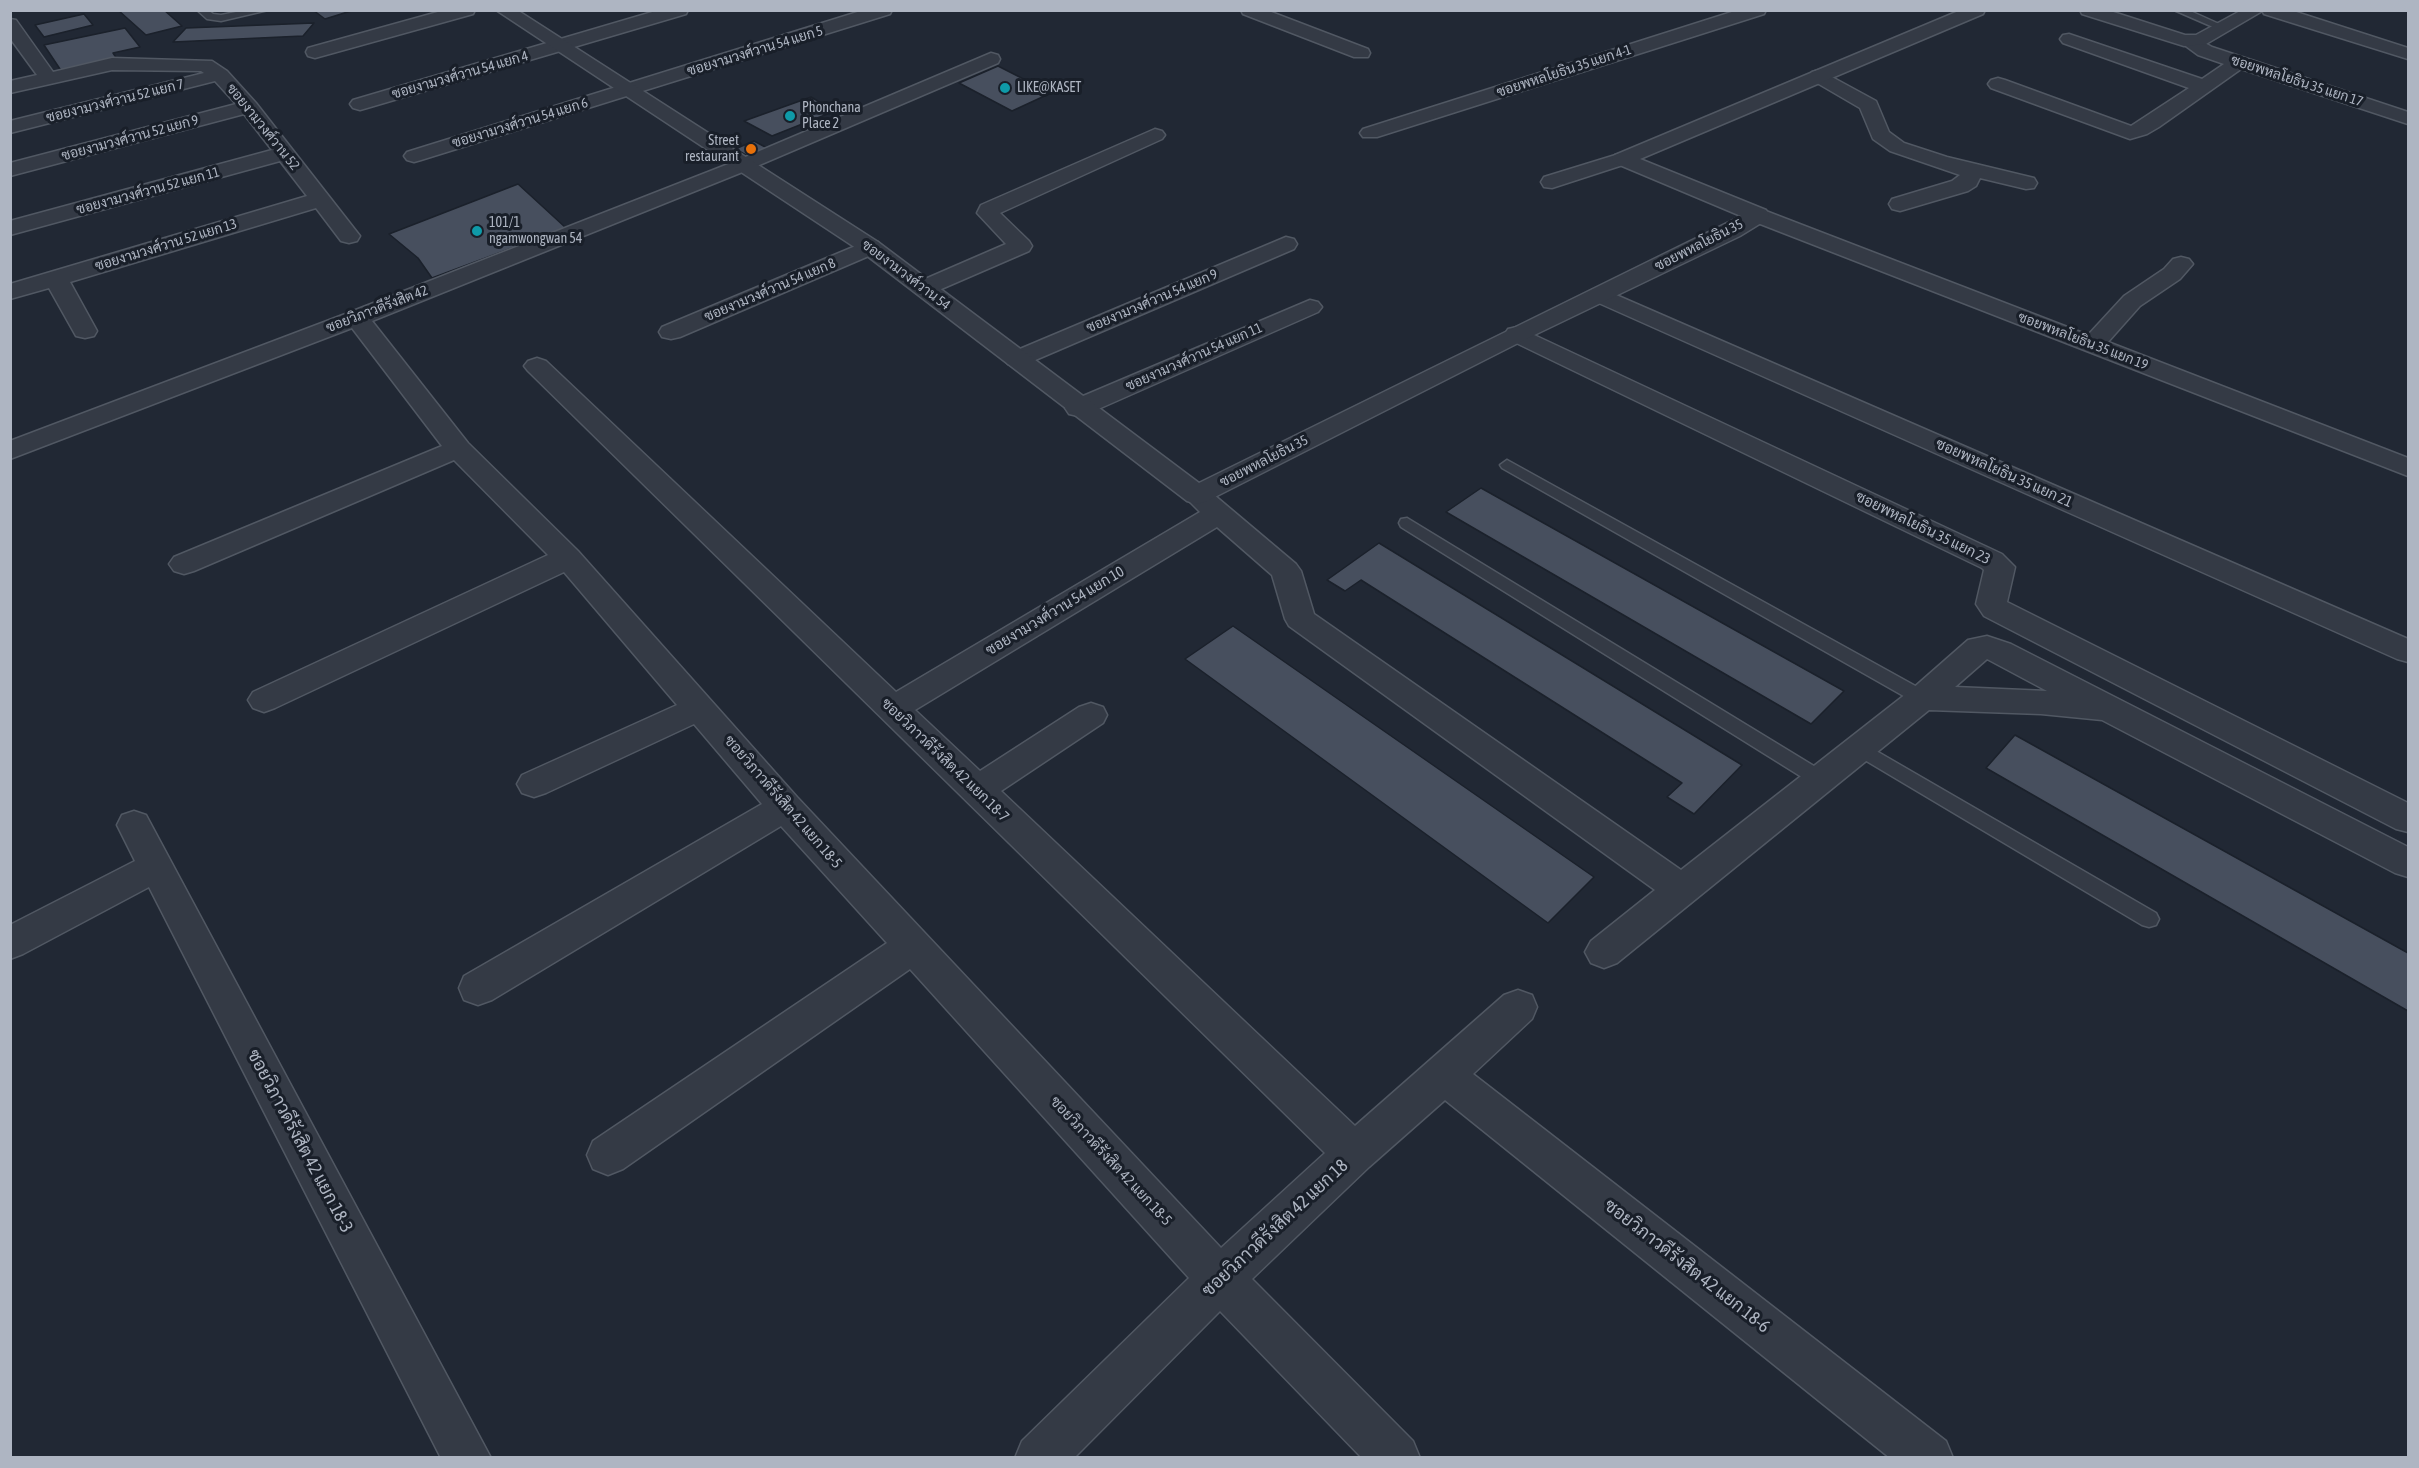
<!DOCTYPE html>
<meta charset="utf-8">
<style>
body{margin:0}
#map{position:relative;width:2419px;height:1468px;overflow:hidden;background:#212834;font-family:"Asap Condensed",sans-serif}
canvas{display:block}
.frame{position:absolute;inset:0;border:12px solid #aeb5c2;pointer-events:none}
</style>
<div id="map">
<canvas width="2419" height="1468"></canvas>
<div class="frame"></div>
</div>
<script>
const ctx = document.querySelector('canvas').getContext('2d');
ctx.lineJoin = 'round';
function paint(path, color) { ctx.fillStyle = color; ctx.fill(path, 'evenodd'); }
const poly = rows => new Path2D(rows.map(r => 'M' + r).join(''));
function strokePath(path, color, width, dash) { ctx.strokeStyle = color; ctx.lineWidth = width; ctx.lineCap = dash ? 'butt' : 'round'; ctx.setLineDash(dash || []); ctx.stroke(path); }
function drawText(font, color, halo, rows, align = 'center') {
  ctx.font = font + ' "Asap Condensed",Sarabun,sans-serif'; ctx.lineWidth = 6; ctx.setLineDash([]); ctx.textBaseline = 'middle'; ctx.strokeStyle = halo; ctx.fillStyle = color; for (const [text, x, y, turn = 0] of rows) {
    ctx.save(); ctx.translate(x, y); ctx.rotate((+turn || 0) * Math.PI / 180); ctx.textAlign = isNaN(turn) ? turn : align; if (halo) ctx.strokeText(text, 0, 0); ctx.fillText(text, 0, 0); ctx.restore();
  }
}
const building = poly([
 [118,10,164,10,182,26,146,35,118,10],
 [313,10,354,10,325,19,313,10],
 [84,14,93,25,44,37,35,25,84,14],
 [314,23,303,36,173,42,186,28,314,23],
 [125,28,140,47,113,53,117,59,62,72,44,45,125,28],
 [998,66,1051,93,1012,111,959,83,998,66],
 [811,97,835,111,772,136,744,121,811,97],
 [754,141,767,148,748,156,735,149,754,141],
 [518,184,566,228,432,278,418,258,389,234,518,184],
 [1481,488,1844,691,1811,724,1446,512,1481,488],
 [1379,543,1742,765,1694,814,1667,797,1682,783,1361,580,1345,591,1327,580,1379,543],
 [1233,626,1594,877,1548,923,1185,659,1233,626],
 [2015,735,2408,953,2408,1011,1986,768,2015,735]
]);
paint(building, '#474f5e');
strokePath(building, '#1b212b', 1.5);
const service = poly([
 [197,10,208,10,213,14,221,15,246,10,268,10,221,21,207,19,197,10],
 [2174,10,2188,10,2228,28,2220,30,2174,10],
 [1507,460,1928,693,1931,698,1928,703,1922,704,1916,703,1502,468,1500,465,1507,460],
 [1407,518,1827,774,1829,779,1827,784,1820,786,1813,784,1401,527,1399,523,1401,519,1407,518],
 [1859,741,2156,913,2159,919,2156,925,2149,927,2142,925,1853,753,1850,748,1853,743,1859,741]
]);
const minor = poly([
 [445,10,475,10,473,14,315,58,308,56,306,52,308,48,445,10],
 [659,10,688,10,686,14,367,108,360,110,353,108,350,104,353,100,659,10],
 [864,10,892,10,890,14,421,160,414,162,407,160,404,156,407,152,864,10],
 [1241,10,1266,10,1368,49,1370,53,1368,57,1354,57,1243,14,1241,10],
 [1738,10,1766,10,1764,14,1377,137,1363,137,1360,133,1363,129,1738,10],
 [2262,10,2290,10,2408,48,2408,59,2264,14,2262,10],
 [10,19,16,20,53,72,112,58,212,61,227,71,256,103,360,236,357,241,349,243,341,241,316,208,70,282,97,331,94,336,85,338,76,336,49,288,10,299,10,284,307,196,280,161,10,235,10,221,272,150,244,114,10,176,10,163,236,104,215,81,10,133,10,121,204,73,201,71,112,70,10,93,10,81,37,75,10,38,10,19],
 [2069,34,2202,79,2224,64,2198,55,2179,41,2182,37,2194,37,2212,47,2408,112,2408,124,2241,69,2159,127,2147,134,2130,139,1991,88,1988,84,1991,80,1998,78,2005,80,2131,126,2189,88,2063,43,2060,39,2063,35,2069,34],
 [991,53,998,55,1000,59,998,63,750,169,372,321,468,443,578,551,797,797,1221,1248,1325,1153,528,371,524,366,528,361,537,358,546,361,896,692,1200,512,1183,495,1187,489,1197,486,1207,489,1296,564,1301,571,1314,614,1681,870,1911,690,1968,640,1987,636,2011,644,2408,847,2408,877,2395,873,2102,720,2041,714,1929,710,1617,963,1604,968,1591,963,1585,952,1591,941,1655,890,1289,626,1285,619,1272,575,1217,527,915,710,980,771,1079,707,1091,703,1103,707,1107,715,1103,723,1001,791,1355,1126,1504,995,1518,990,1532,995,1537,1007,1532,1019,1473,1074,1946,1441,1953,1458,1890,1458,1445,1100,1369,1167,1252,1279,1413,1441,1420,1458,1362,1458,1220,1311,1074,1458,1015,1458,1022,1441,1189,1278,910,969,623,1169,608,1175,593,1169,587,1155,593,1141,887,943,781,826,492,1000,478,1005,464,1000,459,988,464,976,762,804,694,724,546,793,534,797,522,793,517,784,522,775,677,705,564,572,275,708,264,712,253,708,248,700,253,692,548,555,454,460,194,571,184,574,174,571,169,564,174,557,442,446,352,328,10,459,10,441,348,313,736,161,991,53],
 [1987,659,1989,660,2047,691,1955,687,1987,659],
 [1819,70,1876,101,1889,132,1904,143,1947,157,2034,178,2037,183,2034,188,2026,189,1980,178,1976,186,1968,191,1900,211,1892,209,1889,204,1892,199,1952,181,1960,175,1890,151,1873,139,1860,108,1812,80,1809,76,1812,72,1819,70],
 [1155,129,1162,131,1165,135,1162,139,1000,213,1029,241,1032,246,1029,251,932,293,924,295,916,293,912,288,916,283,1006,244,977,213,981,205,1155,129],
 [1622,153,1629,155,1632,159,1629,163,1552,188,1544,187,1541,182,1544,177,1622,153],
 [1758,208,2088,335,2124,296,2164,269,2173,259,2181,257,2189,259,2193,264,2180,279,2140,306,2108,342,2408,458,2408,476,1750,220,1747,215,1750,210,1758,208],
 [1286,237,1294,239,1297,244,1294,249,1026,364,1017,367,1008,364,1004,359,1008,354,1286,237],
 [870,240,878,242,881,247,878,252,680,337,671,339,662,337,659,332,662,327,870,240],
 [1600,288,2408,639,2408,662,2397,659,1592,300,1588,295,1592,290,1600,288],
 [1310,300,1318,302,1322,307,1318,312,1087,414,1078,416,1069,414,1065,408,1069,402,1310,300],
 [1517,327,2002,554,2015,567,2007,602,2408,803,2408,832,2396,829,1984,616,1976,604,1984,570,1982,568,1508,339,1505,334,1508,329,1517,327],
 [134,811,146,815,491,1458,441,1458,149,887,23,954,10,959,10,925,135,861,117,825,122,815,134,811]
]);
const tertiary = poly([
 [496,10,517,10,878,242,1199,483,1741,216,1615,163,1612,159,1615,155,1961,10,1985,10,1983,14,1640,159,1766,210,1769,215,1766,220,1740,236,1526,339,1207,501,1197,504,1187,501,862,252,496,10],
 [2080,10,2107,10,2185,35,2196,35,2242,10,2264,10,2206,44,2184,46,2082,14,2080,10]
]);
strokePath(service, '#515863', 3);
strokePath(minor, '#515863', 3);
strokePath(tertiary, '#515863', 3);
paint(service, '#343a45');
paint(minor, '#343a45');
paint(tertiary, '#343a45');
for (const [x, y, r, color] of [
 [1005,88,6,"#0f9aa8"],
 [790,116,6,"#0f9aa8"],
 [751,149,6,"#e8710a"],
 [477,231,6,"#0f9aa8"]
]) { const dot = new Path2D(); dot.arc(x, y, r, 0, 2 * Math.PI); ctx.fillStyle = color; ctx.fill(dot); strokePath(dot, '#191f29', 2); }
drawText('14px', '#aeb5c2', '#191f29', [
 ["ซอยงามวงศ์วาน 54 แยก 5",755,51,-17],
 ["ซอยพหลโยธิน 35 แยก 4-1",1564,71,-18],
 ["ซอยงามวงศ์วาน 54 แยก 4",460,75,-16],
 ["ซอยพหลโยธิน 35 แยก 17",2297,81,18],
 ["ซอยงามวงศ์วาน 52 แยก 7",115,101,-14],
 ["ซอยงามวงศ์วาน 54 แยก 6",520,123,-17],
 ["ซอยงามวงศ์วาน 52",263,127,51],
 ["ซอยงามวงศ์วาน 52 แยก 9",130,138,-15],
 ["ซอยงามวงศ์วาน 52 แยก 11",148,191,-15],
 ["ซอยงามวงศ์วาน 52 แยก 13",166,245,-17],
 ["ซอยพหลโยธิน 35",1699,245,-27],
 ["ซอยงามวงศ์วาน 54",906,275,37],
 ["ซอยงามวงศ์วาน 54 แยก 8",770,290,-23],
 ["ซอยงามวงศ์วาน 54 แยก 9",1152,301,-23],
 ["ซอยวิภาวดีรังสิต 42",377,309,-21],
 ["ซอยพหลโยธิน 35 แยก 19",2083,341,21],
 ["ซอยงามวงศ์วาน 54 แยก 11",1194,357,-24],
 ["ซอยพหลโยธิน 35",1264,461,-27]
]);
drawText('14px', '#aeb5c2', '#191f29', [
 ["LIKE@KASET",1017,88],
 ["Phonchana",802,108],
 ["Place 2",802,124],
 ["Street",739,141,"right"],
 ["restaurant",739,157,"right"],
 ["101/1",489,223],
 ["ngamwongwan 54",489,239]
], 'left');
drawText('15px', '#aeb5c2', '#191f29', [
 ["ซอยพหลโยธิน 35 แยก 21",2004,473,24],
 ["ซอยพหลโยธิน 35 แยก 23",1923,528,26],
 ["ซอยงามวงศ์วาน 54 แยก 10",1055,611,-31],
 ["ซอยวิภาวดีรังสิต 42 แยก 18-7",945,760,44],
 ["ซอยวิภาวดีรังสิต 42 แยก 18-5",783,802,49],
 ["ซอยวิภาวดีรังสิต 42 แยก 18-5",1111,1161,47]
]);
drawText('18px', '#aeb5c2', '#191f29', [
 ["ซอยวิภาวดีรังสิต 42 แยก 18-3",300,1141,62],
 ["ซอยวิภาวดีรังสิต 42 แยก 18",1275,1228,-43],
 ["ซอยวิภาวดีรังสิต 42 แยก 18-6",1687,1266,38]
]);
</script>
